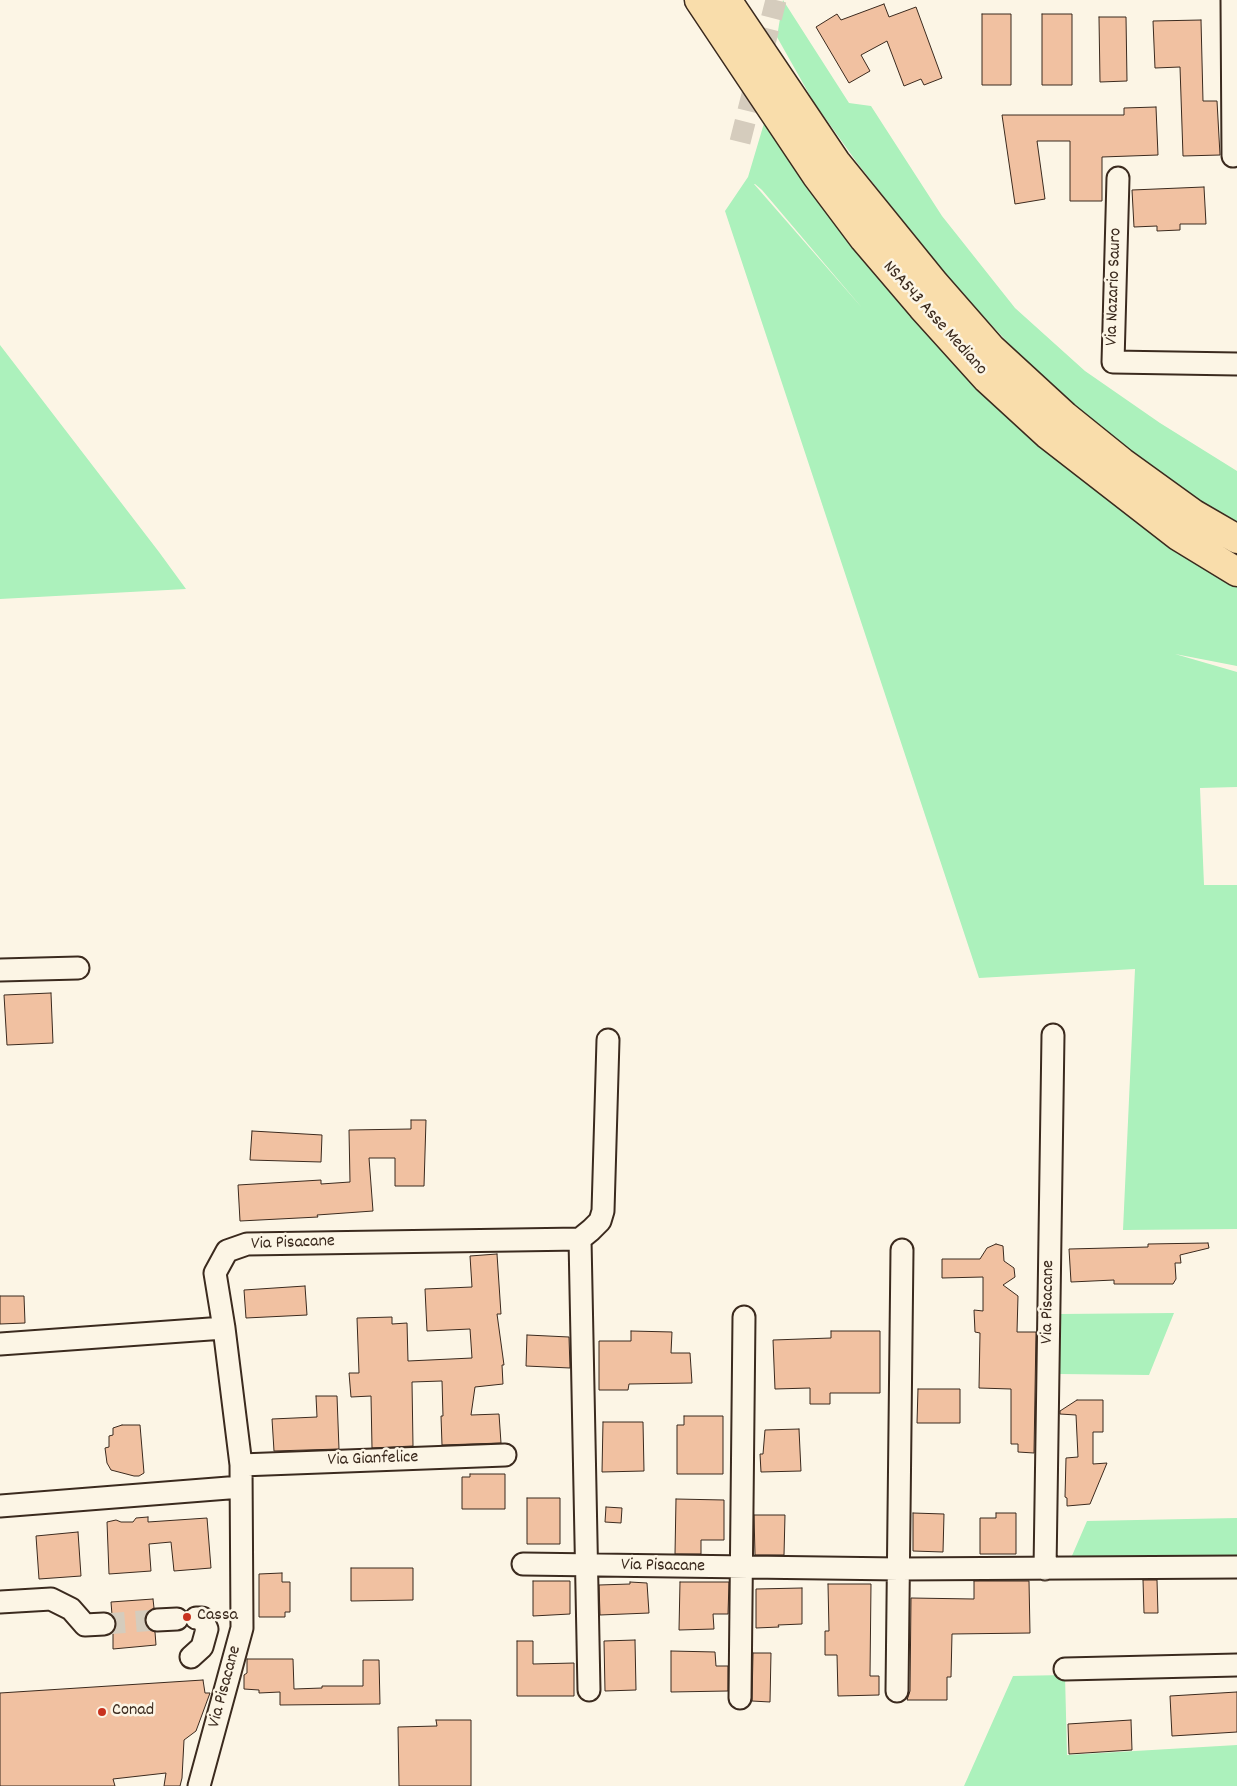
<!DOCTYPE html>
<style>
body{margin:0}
canvas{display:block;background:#fcf5e5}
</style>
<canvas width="1237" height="1786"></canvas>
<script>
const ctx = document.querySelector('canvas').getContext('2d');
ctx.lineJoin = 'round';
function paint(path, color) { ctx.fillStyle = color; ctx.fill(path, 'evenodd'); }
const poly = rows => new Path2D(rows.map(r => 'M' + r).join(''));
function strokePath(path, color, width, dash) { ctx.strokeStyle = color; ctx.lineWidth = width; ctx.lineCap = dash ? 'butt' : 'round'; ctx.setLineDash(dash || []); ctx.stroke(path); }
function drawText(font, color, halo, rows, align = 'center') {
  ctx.font = font + ' Dekko,sans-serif'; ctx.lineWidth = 5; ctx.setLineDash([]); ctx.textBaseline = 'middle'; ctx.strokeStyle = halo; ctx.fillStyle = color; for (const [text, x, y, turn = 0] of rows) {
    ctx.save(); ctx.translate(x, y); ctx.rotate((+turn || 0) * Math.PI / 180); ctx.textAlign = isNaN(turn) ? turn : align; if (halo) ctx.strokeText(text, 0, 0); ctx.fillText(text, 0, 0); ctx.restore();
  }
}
paint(poly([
 [783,0,849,103,871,106,942,216,1015,308,1085,371,1160,423,1237,471,1237,529,1146,466,1088,418,1014,349,953,284,858,164,813,101,777,37],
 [765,120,1165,542,1237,587,1237,666,1175,654,1237,672,1237,787,1200,788,1204,885,1237,885,1237,1229,1123,1230,1135,969,979,978,725,211,748,177],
 [755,184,762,190,863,309,754,184],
 [0,345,159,552,186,589,0,599],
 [1174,1313,1149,1375,1059,1374,1059,1314],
 [1237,1518,1237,1560,1068,1565,1087,1521],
 [1065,1675,1067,1755,1237,1745,1237,1786,964,1786,1013,1676]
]), '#acf1bc');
const building = poly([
 [884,4,889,17,916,7,942,78,924,85,921,79,904,86,887,41,861,55,870,71,849,83,816,27,837,14,841,20,884,4],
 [982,14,1011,14,1011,85,982,85,982,14],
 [1042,14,1072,14,1072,85,1042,85,1042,14],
 [1099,17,1126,17,1127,81,1100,82,1099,17],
 [1201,20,1203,101,1217,101,1220,155,1183,156,1180,67,1155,68,1153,21,1201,20],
 [1156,107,1158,155,1102,157,1102,201,1070,201,1070,141,1037,141,1045,199,1015,204,1002,115,1124,115,1124,108,1156,107],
 [1204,187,1206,224,1180,224,1180,230,1157,231,1157,226,1134,227,1132,190,1204,187],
 [51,993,53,1043,7,1045,4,995,51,993],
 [411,1120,426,1120,424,1186,395,1186,395,1158,369,1158,373,1211,317,1215,318,1217,240,1221,238,1185,321,1180,321,1184,350,1182,349,1130,411,1129,411,1120],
 [252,1131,322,1135,321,1162,250,1160,252,1131],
 [1208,1243,1209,1248,1180,1255,1181,1263,1175,1263,1176,1279,1173,1284,1114,1284,1114,1280,1071,1282,1069,1249,1148,1247,1148,1244,1208,1243],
 [996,1244,1003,1246,1004,1261,1014,1268,1015,1277,1003,1285,1018,1296,1017,1332,1036,1332,1034,1453,1018,1452,1018,1444,1011,1444,1011,1389,979,1388,980,1333,975,1332,974,1310,983,1311,983,1277,942,1278,942,1259,980,1259,987,1248,996,1244],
 [497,1254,501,1314,497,1314,504,1365,502,1365,503,1384,475,1387,471,1415,499,1414,501,1443,442,1445,441,1416,443,1416,442,1381,412,1382,413,1446,372,1448,371,1396,351,1397,349,1373,359,1373,357,1318,392,1317,392,1324,407,1323,408,1361,472,1358,470,1329,427,1331,425,1289,472,1287,470,1256,497,1254],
 [305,1286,307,1315,246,1318,244,1290,305,1286],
 [0,1296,24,1296,25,1323,0,1324,0,1296],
 [631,1331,672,1332,671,1353,690,1353,692,1383,629,1384,628,1390,599,1390,599,1341,631,1341,631,1331],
 [831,1331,880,1331,880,1393,830,1393,830,1404,810,1404,810,1388,775,1389,773,1340,831,1338,831,1331],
 [527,1335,569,1337,570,1368,526,1366,527,1335],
 [918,1389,960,1389,960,1423,917,1423,918,1389],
 [316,1396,337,1396,339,1449,274,1451,272,1419,317,1417,316,1396],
 [1077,1400,1103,1400,1103,1432,1093,1432,1093,1464,1107,1463,1090,1504,1067,1506,1067,1498,1065,1497,1066,1458,1078,1457,1076,1415,1060,1414,1060,1411,1077,1400],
 [684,1416,723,1416,723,1474,677,1474,677,1425,684,1425,684,1416],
 [603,1422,643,1422,644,1471,602,1472,603,1422],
 [122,1425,140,1425,144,1473,139,1476,134,1476,111,1470,107,1463,105,1448,109,1447,109,1436,113,1435,113,1428,122,1425],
 [799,1429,801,1471,761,1472,760,1454,763,1454,765,1430,799,1429],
 [470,1474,505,1474,505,1509,462,1509,462,1477,470,1477,470,1474],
 [527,1498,560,1498,560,1544,527,1544,527,1498],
 [676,1499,724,1500,724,1540,701,1540,701,1554,675,1554,676,1499],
 [606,1507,622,1508,621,1523,605,1522,606,1507],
 [913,1513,944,1514,943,1552,913,1551,913,1513],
 [996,1513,1016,1513,1016,1554,980,1554,980,1518,996,1518,996,1513],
 [754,1515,785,1515,784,1555,755,1555,754,1515],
 [148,1517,148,1522,207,1518,211,1568,174,1571,171,1542,149,1544,151,1571,109,1574,107,1522,116,1520,121,1522,133,1522,136,1518,148,1517],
 [78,1532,81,1576,39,1579,36,1536,78,1532],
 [351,1568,413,1568,413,1600,351,1601,351,1568],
 [282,1573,282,1582,290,1582,290,1612,285,1612,285,1617,259,1617,259,1574,282,1573],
 [1143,1580,1157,1580,1158,1613,1144,1613,1143,1580],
 [533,1581,570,1581,570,1614,533,1616,533,1581],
 [974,1581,1029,1581,1030,1633,952,1634,951,1677,947,1677,947,1700,907,1700,910,1691,911,1598,974,1599,974,1581],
 [630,1582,647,1583,649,1613,600,1615,599,1585,630,1584,630,1582],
 [680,1582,729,1582,728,1614,713,1614,714,1629,679,1630,680,1582],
 [828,1584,871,1584,870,1676,879,1676,879,1695,838,1696,837,1655,825,1655,825,1631,829,1631,828,1584],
 [802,1588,802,1624,778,1625,779,1627,756,1628,756,1589,802,1588],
 [153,1599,154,1608,146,1614,145,1621,147,1627,155,1632,156,1645,113,1649,113,1633,116,1624,115,1618,112,1615,111,1602,153,1599],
 [635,1640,636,1690,605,1691,604,1641,635,1640],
 [517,1641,533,1641,533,1664,574,1663,574,1696,517,1696,517,1641],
 [671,1651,715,1652,716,1666,728,1666,728,1691,671,1692,671,1651],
 [753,1653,771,1653,770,1702,752,1701,753,1653],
 [247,1659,293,1659,294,1689,322,1688,322,1686,363,1686,363,1660,379,1660,380,1704,280,1705,280,1692,259,1693,259,1690,244,1689,244,1675,247,1673,247,1659],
 [203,1680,205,1693,210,1693,196,1731,184,1740,182,1778,180,1786,164,1786,166,1773,113,1779,115,1786,0,1786,0,1693,203,1680],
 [1237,1692,1237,1732,1172,1736,1170,1696,1237,1692],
 [436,1720,471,1720,471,1786,399,1786,398,1727,437,1726,436,1720],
 [1131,1720,1132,1750,1069,1754,1068,1724,1131,1720]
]);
paint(building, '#f1c1a1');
strokePath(building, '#3b2a1e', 1);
strokePath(poly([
 [740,142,776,0],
 [104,1624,157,1620]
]), '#d5ccbd', 21, [21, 11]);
const minor = poly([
 [1232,0,1233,156],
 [1118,178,1113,362,1237,364],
 [0,970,78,968],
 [580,1239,591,1230,600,1221,603,1211,608,1040],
 [0,1344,224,1328],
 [241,1465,505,1455],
 [0,1506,241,1487],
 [523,1564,899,1569,1237,1567],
 [1045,1569,1053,1035],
 [0,1602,51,1599,71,1609,85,1625,104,1624],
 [157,1620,177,1619],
 [191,1657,202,1647,207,1629,202,1618,196,1618],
 [1065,1669,1237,1665],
 [897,1691,902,1250],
 [740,1698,744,1317],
 [199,1786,242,1628,241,1465,224,1328,215,1273,227,1251,247,1244,580,1239,589,1690]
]);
const highway = poly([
 [699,0,816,175,864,239,922,307,987,379,1048,435,1178,536,1237,572],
 [727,0,836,162,935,284,991,348,1065,416,1122,462,1194,514,1237,539]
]);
strokePath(minor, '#3b2a1e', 25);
strokePath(highway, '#3b2a1e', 31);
strokePath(minor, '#fcf5e5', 21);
strokePath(highway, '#f9ddab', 28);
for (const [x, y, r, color] of [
 [187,1617,5,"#c8321e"],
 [102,1712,5,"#c8321e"]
]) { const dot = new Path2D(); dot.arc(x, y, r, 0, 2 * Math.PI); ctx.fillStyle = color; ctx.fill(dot); strokePath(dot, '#fcf5e5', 2); }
drawText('18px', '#3b2a1e', '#fcf5e5', [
 ["Via Nazario Sauro",1115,287,-88],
 ["NSA543 Asse Mediano",934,319,48],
 ["Via Pisacane",293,1244,-2],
 ["Via Pisacane",1049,1302,-89],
 ["Via Gianfelice",373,1460,-2],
 ["Via Pisacane",663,1567,1],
 ["Via Pisacane",226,1687,-75]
]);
drawText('18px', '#3b2a1e', '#fcf5e5', [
 ["Cassa",197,1617],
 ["Conad",112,1712]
], 'left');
</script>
